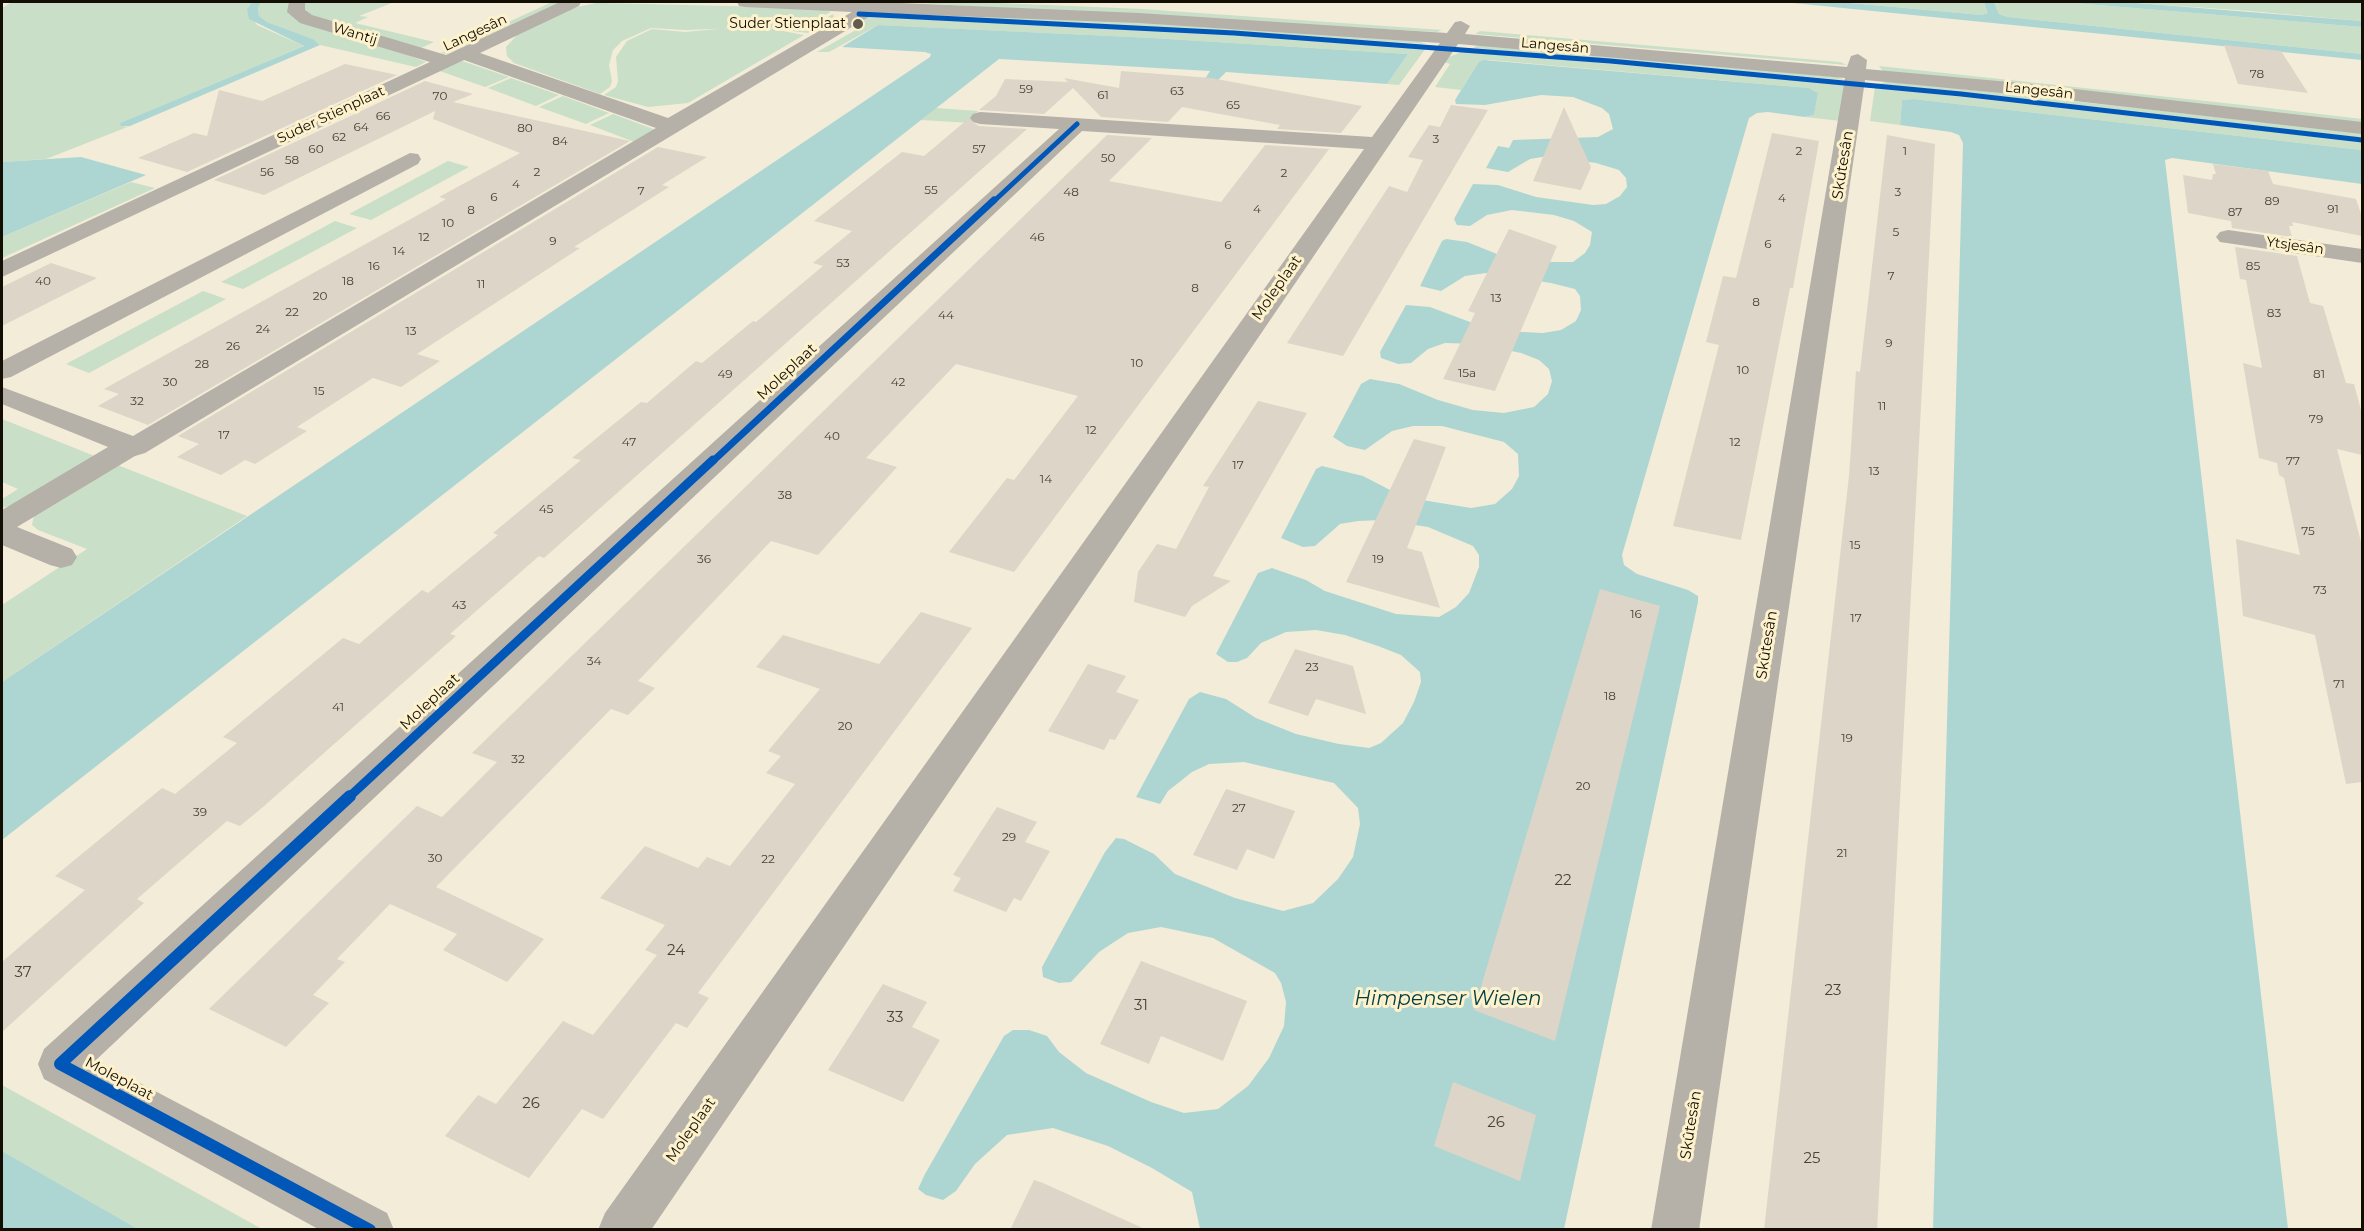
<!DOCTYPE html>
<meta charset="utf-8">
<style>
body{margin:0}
#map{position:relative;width:2364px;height:1231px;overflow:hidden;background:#f3ecd8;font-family:Montserrat,sans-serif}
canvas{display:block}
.frame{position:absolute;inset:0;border:3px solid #120e03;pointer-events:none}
</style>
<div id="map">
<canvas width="2364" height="1231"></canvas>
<div class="frame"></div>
</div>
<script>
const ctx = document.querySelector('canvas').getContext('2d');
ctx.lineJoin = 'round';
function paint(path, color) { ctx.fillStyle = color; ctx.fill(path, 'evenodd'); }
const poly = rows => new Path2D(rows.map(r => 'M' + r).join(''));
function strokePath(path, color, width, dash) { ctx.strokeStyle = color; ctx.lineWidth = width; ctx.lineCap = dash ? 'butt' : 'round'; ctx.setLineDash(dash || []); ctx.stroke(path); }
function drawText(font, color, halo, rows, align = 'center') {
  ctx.font = font + ' Montserrat,sans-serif'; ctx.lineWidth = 6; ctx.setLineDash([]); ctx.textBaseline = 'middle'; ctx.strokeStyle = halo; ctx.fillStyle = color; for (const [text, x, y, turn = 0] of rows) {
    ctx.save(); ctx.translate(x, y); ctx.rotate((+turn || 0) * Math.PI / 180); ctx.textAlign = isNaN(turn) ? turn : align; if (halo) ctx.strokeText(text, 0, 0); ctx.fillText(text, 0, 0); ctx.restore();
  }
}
paint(poly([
 [12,2,252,2,247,9,257,25,304,46,120,123,125,127,130,126,46,159,2,162,2,8],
 [261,2,291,2,289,10,426,62,416,67,320,45,313,39,267,22,259,17,258,8],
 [303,2,394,2,359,16,368,17,355,23,434,42,419,49,311,17,301,7],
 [552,2,561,2,447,54,441,53],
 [899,2,973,2,1142,9,1442,30,1437,32],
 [1839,2,1984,2,1989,13,1982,15],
 [1994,2,2062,2,2362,27,2362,54,2008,17,1999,14],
 [2124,2,2362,2,2362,21,2250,11],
 [596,3,817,8,831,12,807,23,814,25,833,14,834,17,808,33,761,27,686,30,651,28,622,41,613,50,609,65,612,81,610,87,600,94,514,63,507,56,506,47,517,35,573,8],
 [883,12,1049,17,1413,39,1426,44,1157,27,879,14],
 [868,17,1155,30,1426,48,1399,85,1387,84,1408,54,1153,38,878,25,829,52,817,52,863,26,854,24],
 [728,28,772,29,804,35,688,103,648,107,604,95,616,87,618,81,616,57,627,41,652,29,685,32],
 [1480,31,1840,62,1847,65,1475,34],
 [1480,44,1838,77,1845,80,1473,48],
 [1464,51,1844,84,1841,121,1805,117,1814,115,1818,93,1809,88,1490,60,1478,63,1461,90,1435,87,1450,64,1444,62,1446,58],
 [462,61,509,77,485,87,437,70],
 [1879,66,2243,105,2362,119,2362,124,1883,71],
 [511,78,559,95,536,106,488,88],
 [1890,81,2362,133,2362,138,1878,84],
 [1875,87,2362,142,2362,150,1913,99,1902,100,1900,125,1870,121],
 [563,96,609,113,586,124,539,107],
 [936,108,978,111,971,123,921,120],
 [613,114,656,130,637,143,590,125],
 [448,161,469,167,371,220,349,214],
 [131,182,155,188,2,258,2,237],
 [335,221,357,228,243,289,221,282],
 [203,291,226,299,89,373,66,364],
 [2,419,97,457,21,502,2,508,2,499,18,489,2,482],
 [115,464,247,516,2,682,2,605,87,549,38,530,32,525,34,515],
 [2,1085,262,1229,138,1229,2,1151]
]), '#c9dfc8');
paint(poly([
 [252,2,261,2,258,8,259,16,267,22,313,39,320,45,130,126,121,126,120,123,304,46,249,19,247,9],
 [1783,2,1839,2,1982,15,1988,13,1984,2,1994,2,1999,14,2008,17,2362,54,2362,60],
 [2062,2,2124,2,2362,21,2362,27],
 [878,25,1153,38,1408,54,1387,84,1226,72,1214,84,1203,82,1210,71,999,59,2,840,2,682,930,57,931,54,925,52,842,47],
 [1483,60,1809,88,1818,93,1814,115,1805,117,1768,112,1757,113,1749,118,1622,555,1624,565,1637,574,1688,590,1698,596,1698,602,1564,1229,1200,1229,1192,1192,1152,1168,1108,1146,1053,1128,1007,1135,975,1164,956,1191,943,1200,926,1195,918,1189,925,1174,1004,1036,1013,1030,1029,1030,1047,1036,1059,1052,1086,1073,1151,1102,1184,1113,1218,1109,1248,1086,1269,1058,1284,1026,1286,1002,1281,983,1275,973,1213,938,1161,927,1128,933,1099,952,1071,982,1059,983,1043,977,1042,967,1105,852,1116,838,1124,839,1154,854,1175,874,1235,898,1283,911,1313,903,1338,879,1353,857,1360,824,1358,808,1334,783,1244,762,1209,764,1192,772,1168,791,1160,804,1136,797,1189,699,1200,692,1226,699,1256,718,1296,734,1339,744,1369,748,1381,743,1403,723,1414,702,1421,682,1420,672,1401,655,1378,646,1345,635,1316,630,1286,632,1261,643,1247,658,1237,662,1228,662,1216,654,1258,573,1272,568,1306,580,1325,591,1396,614,1439,617,1456,607,1469,593,1479,567,1479,555,1473,546,1428,527,1383,520,1358,521,1340,524,1315,546,1303,547,1281,538,1316,469,1322,466,1363,476,1390,490,1416,499,1471,508,1495,504,1512,489,1519,476,1518,454,1504,442,1442,426,1413,426,1392,431,1365,450,1347,446,1333,437,1361,384,1370,379,1399,384,1438,400,1473,410,1504,413,1534,407,1548,394,1552,381,1549,369,1539,360,1521,353,1477,344,1445,343,1428,349,1411,363,1398,364,1381,358,1380,352,1406,305,1430,307,1478,325,1504,331,1543,333,1561,330,1576,321,1581,310,1580,296,1575,289,1551,283,1486,273,1465,276,1441,291,1420,286,1442,241,1446,239,1467,242,1497,254,1552,262,1573,262,1585,253,1590,245,1592,232,1574,221,1554,215,1512,210,1487,215,1470,226,1457,225,1454,219,1473,184,1498,185,1536,197,1593,205,1606,204,1620,196,1627,187,1626,178,1619,170,1596,163,1548,156,1530,159,1508,172,1486,168,1498,146,1509,148,1513,140,1598,137,1613,129,1609,114,1602,108,1573,97,1541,95,1485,105,1456,104,1455,100,1478,63],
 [1913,99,2362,150,2362,184,2172,158,2165,160,2288,1229,1933,1229,1963,143,1959,135,1951,132,1900,125,1902,100],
 [81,157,146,175,2,237,2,162],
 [2,1151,138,1229,2,1229]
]), '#add6d3');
paint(poly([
 [2224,45,2281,51,2308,93,2238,84],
 [345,64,397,75,187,172,138,158,194,133,207,136,219,90,262,101],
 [1121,71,1211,78,1362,106,1341,133,1277,129,1280,125,1182,107,1168,122,1101,117,1073,88,1044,114,979,110,996,96,1005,79,1068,82,1064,78,1119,88],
 [425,81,473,94,453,102,630,141,148,425,98,406,119,394,104,389,436,205,446,199,439,197,520,153,433,119,435,111,264,195,214,180],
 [1451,105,1488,110,1343,356,1287,343,1389,186,1407,192,1423,160,1408,157,1429,125,1440,127],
 [1564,107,1591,167,1581,190,1533,181],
 [968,119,979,126,1027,129,544,558,539,556,450,634,456,636,263,807,240,826,227,821,137,899,144,903,2,1032,2,962,85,890,55,876,162,788,175,794,237,743,223,737,343,638,359,644,422,590,428,593,498,535,493,533,581,460,572,458,641,402,647,403,696,361,702,363,753,321,756,322,823,266,813,263,852,231,814,221,902,152,924,156],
 [1772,133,1819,141,1793,288,1790,288,1741,540,1673,526,1719,345,1706,342,1723,276,1736,278],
 [1107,135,1152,138,1109,181,1221,202,1265,145,1329,149,1014,572,949,552,1007,478,1014,480,1078,396,956,364,866,458,897,467,818,555,771,541,638,681,655,688,628,715,611,709,436,887,544,939,507,982,443,950,457,934,390,904,337,959,345,962,313,995,329,1003,286,1047,209,1009,417,806,442,817,497,762,472,753],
 [1887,135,1935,144,1877,1230,1764,1230,1849,476,1856,371,1860,372],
 [658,147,707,157,662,185,669,187,574,247,580,248,417,354,440,361,401,387,373,378,297,427,307,431,255,464,245,460,221,475,177,457,199,444,178,436],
 [2213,164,2268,171,2273,184,2356,199,2362,217,2362,236,2292,222,2293,226,2289,226,2292,237,2232,228,2231,221,2188,213,2183,175,2212,180,2213,174,2216,174],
 [1509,229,1557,246,1495,391,1443,379,1475,313,1468,311],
 [2235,247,2297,256,2310,303,2323,306,2346,383,2354,384,2362,414,2362,455,2337,449,2362,546,2362,782,2346,784,2315,635,2243,616,2236,539,2300,555,2284,478,2279,475,2277,463,2259,458,2243,363,2262,368,2246,280,2240,279],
 [51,263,97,278,2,326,2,287],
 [1258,401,1307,413,1213,576,1231,581,1192,606,1185,617,1134,602,1138,572,1157,544,1176,549,1209,487,1203,486],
 [1414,439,1446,447,1407,548,1422,552,1440,608,1346,582],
 [1600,589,1660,606,1555,1041,1474,1010],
 [921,612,972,628,698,993,709,998,687,1028,676,1023,603,1119,582,1109,529,1178,445,1136,478,1095,496,1104,563,1021,593,1035,657,955,645,950,665,925,600,898,645,846,698,868,707,857,730,866,795,784,766,773,781,756,768,751,820,689,756,667,783,635,879,664],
 [1295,649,1353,666,1366,714,1316,699,1308,716,1268,703],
 [1088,664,1126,676,1116,692,1139,700,1115,740,1110,739,1104,750,1048,731],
 [1226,789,1295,811,1274,859,1247,849,1237,870,1193,855],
 [997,807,1037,822,1025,842,1050,851,1021,901,1014,898,1006,912,953,891,961,878,953,875],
 [1141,961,1247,1001,1223,1061,1161,1036,1149,1064,1100,1044],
 [883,984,927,1002,912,1027,940,1040,903,1102,828,1070],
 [1453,1082,1536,1115,1520,1181,1434,1146],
 [1034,1180,1043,1183,1147,1230,1010,1230]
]), '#ddd5c7');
paint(poly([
 [289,2,305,2,305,10,312,15,446,55,560,2,581,2,579,6,480,53,668,118,852,12,745,7,739,6,737,2,877,2,1139,13,1447,33,1455,22,1461,21,1470,26,1465,34,1847,67,1851,56,1858,54,1867,60,1866,69,2031,84,2362,122,2362,134,2031,96,1865,80,1699,1230,1651,1230,1845,78,1458,44,651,1230,598,1230,605,1213,1364,149,1082,131,96,1060,387,1213,394,1230,320,1230,44,1079,38,1064,44,1049,1059,129,980,124,973,122,970,118,973,114,980,112,1372,137,1440,43,1139,23,875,13,145,453,135,456,17,527,72,549,77,557,72,565,61,568,50,565,2,545,2,510,108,447,2,404,2,387,133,436,656,128,464,60,2,277,2,261,430,62,300,23,287,12,289,2],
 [410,153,418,154,421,159,418,164,11,377,2,379,2,361,410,153],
 [2228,230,2362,249,2362,263,2220,242,2216,237,2220,232,2228,230]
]), '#b5b0a8');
strokePath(poly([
 [859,14,1234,33,1610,61,1961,94,2362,140],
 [993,202,1077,124]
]), '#0057b8', 5);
strokePath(poly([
 [712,462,994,200]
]), '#0057b8', 7);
strokePath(poly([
 [348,798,713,460]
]), '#0057b8', 9);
strokePath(poly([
 [350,796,60,1064,370,1230]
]), '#0057b8', 12);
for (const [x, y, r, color] of [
 [858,24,6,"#615c4e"]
]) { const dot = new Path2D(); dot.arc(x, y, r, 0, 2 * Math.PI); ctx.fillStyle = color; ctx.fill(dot); strokePath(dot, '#fef2cd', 2); }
drawText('12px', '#484337', null, [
 ["78",2257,74],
 ["59",1026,89],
 ["63",1177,91],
 ["61",1103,95],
 ["70",440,96],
 ["65",1233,105],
 ["66",383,116],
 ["64",361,127],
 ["80",525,128],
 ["62",339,137],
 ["3",1436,139],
 ["84",560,141],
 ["60",316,149],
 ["57",979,149],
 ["2",1799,151],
 ["1",1905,151],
 ["50",1108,158],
 ["58",292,160],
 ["56",267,172],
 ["2",537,172],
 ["2",1284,173],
 ["4",516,184],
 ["55",931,190],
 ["7",641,191],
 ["48",1071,192],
 ["3",1898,192],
 ["6",494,197],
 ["4",1782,198],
 ["89",2272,201],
 ["4",1257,209],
 ["91",2333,209],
 ["8",471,210],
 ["87",2235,212],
 ["10",448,223],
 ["5",1896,232],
 ["12",424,237],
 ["46",1037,237],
 ["9",553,241],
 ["6",1768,244],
 ["6",1228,245],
 ["14",399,251],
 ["53",843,263],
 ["16",374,266],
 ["85",2253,266],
 ["7",1891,276],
 ["40",43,281],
 ["18",348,281],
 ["11",481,284],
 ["8",1195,288],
 ["20",320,296],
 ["13",1496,298],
 ["8",1756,302],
 ["22",292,312],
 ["83",2274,313],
 ["44",946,315],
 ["24",263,329],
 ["13",411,331],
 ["9",1889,343],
 ["26",233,346],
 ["10",1137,363],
 ["28",202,364],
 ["10",1743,370],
 ["15a",1467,373],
 ["49",725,374],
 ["81",2319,374],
 ["30",170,382],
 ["42",898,382],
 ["15",319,391],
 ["32",137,401],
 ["11",1882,406],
 ["79",2316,419],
 ["12",1091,430],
 ["17",224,435],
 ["40",832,436],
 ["47",629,442],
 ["12",1735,442],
 ["77",2293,461],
 ["17",1238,465],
 ["13",1874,471],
 ["14",1046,479],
 ["38",785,495],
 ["45",546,509],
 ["75",2308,531],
 ["15",1855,545],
 ["36",704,559],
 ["19",1378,559],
 ["73",2320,590],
 ["43",459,605],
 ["16",1636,614],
 ["17",1856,618],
 ["34",594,661],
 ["23",1312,667],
 ["71",2339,684],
 ["18",1610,696],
 ["41",338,707],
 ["20",845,726],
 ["19",1847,738],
 ["32",518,759],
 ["20",1583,786],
 ["27",1239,808],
 ["39",200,812],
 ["29",1009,837],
 ["21",1842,853],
 ["30",435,858],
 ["22",768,859]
]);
drawText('14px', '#120e03', '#fef2cd', [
 ["Suder Stienplaat",846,24]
], 'right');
drawText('14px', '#120e03', '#fef2cd', [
 ["Langesân",475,33,-25],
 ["Wantij",355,34,17],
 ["Langesân",1555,46,5],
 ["Langesân",2039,91,6],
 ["Suder Stienplaat",331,115,-25],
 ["Ytsjesân",2295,246,8]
]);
drawText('15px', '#120e03', '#fef2cd', [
 ["Skûtesân",1843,165,-81],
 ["Moleplaat",1277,288,-55],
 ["Moleplaat",787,372,-43],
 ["Skûtesân",1767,645,-81],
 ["Moleplaat",430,702,-43],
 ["Moleplaat",119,1079,28],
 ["Skûtesân",1691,1125,-81],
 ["Moleplaat",691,1130,-55]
]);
drawText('15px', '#484337', null, [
 ["22",1563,881],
 ["24",676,951],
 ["37",23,973],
 ["23",1833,991],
 ["31",1141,1006],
 ["33",895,1018],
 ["26",531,1104],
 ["26",1496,1123],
 ["25",1812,1159]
]);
drawText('italic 20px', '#013e42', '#fef2cd', [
 ["Himpenser Wielen",1448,999]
]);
</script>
